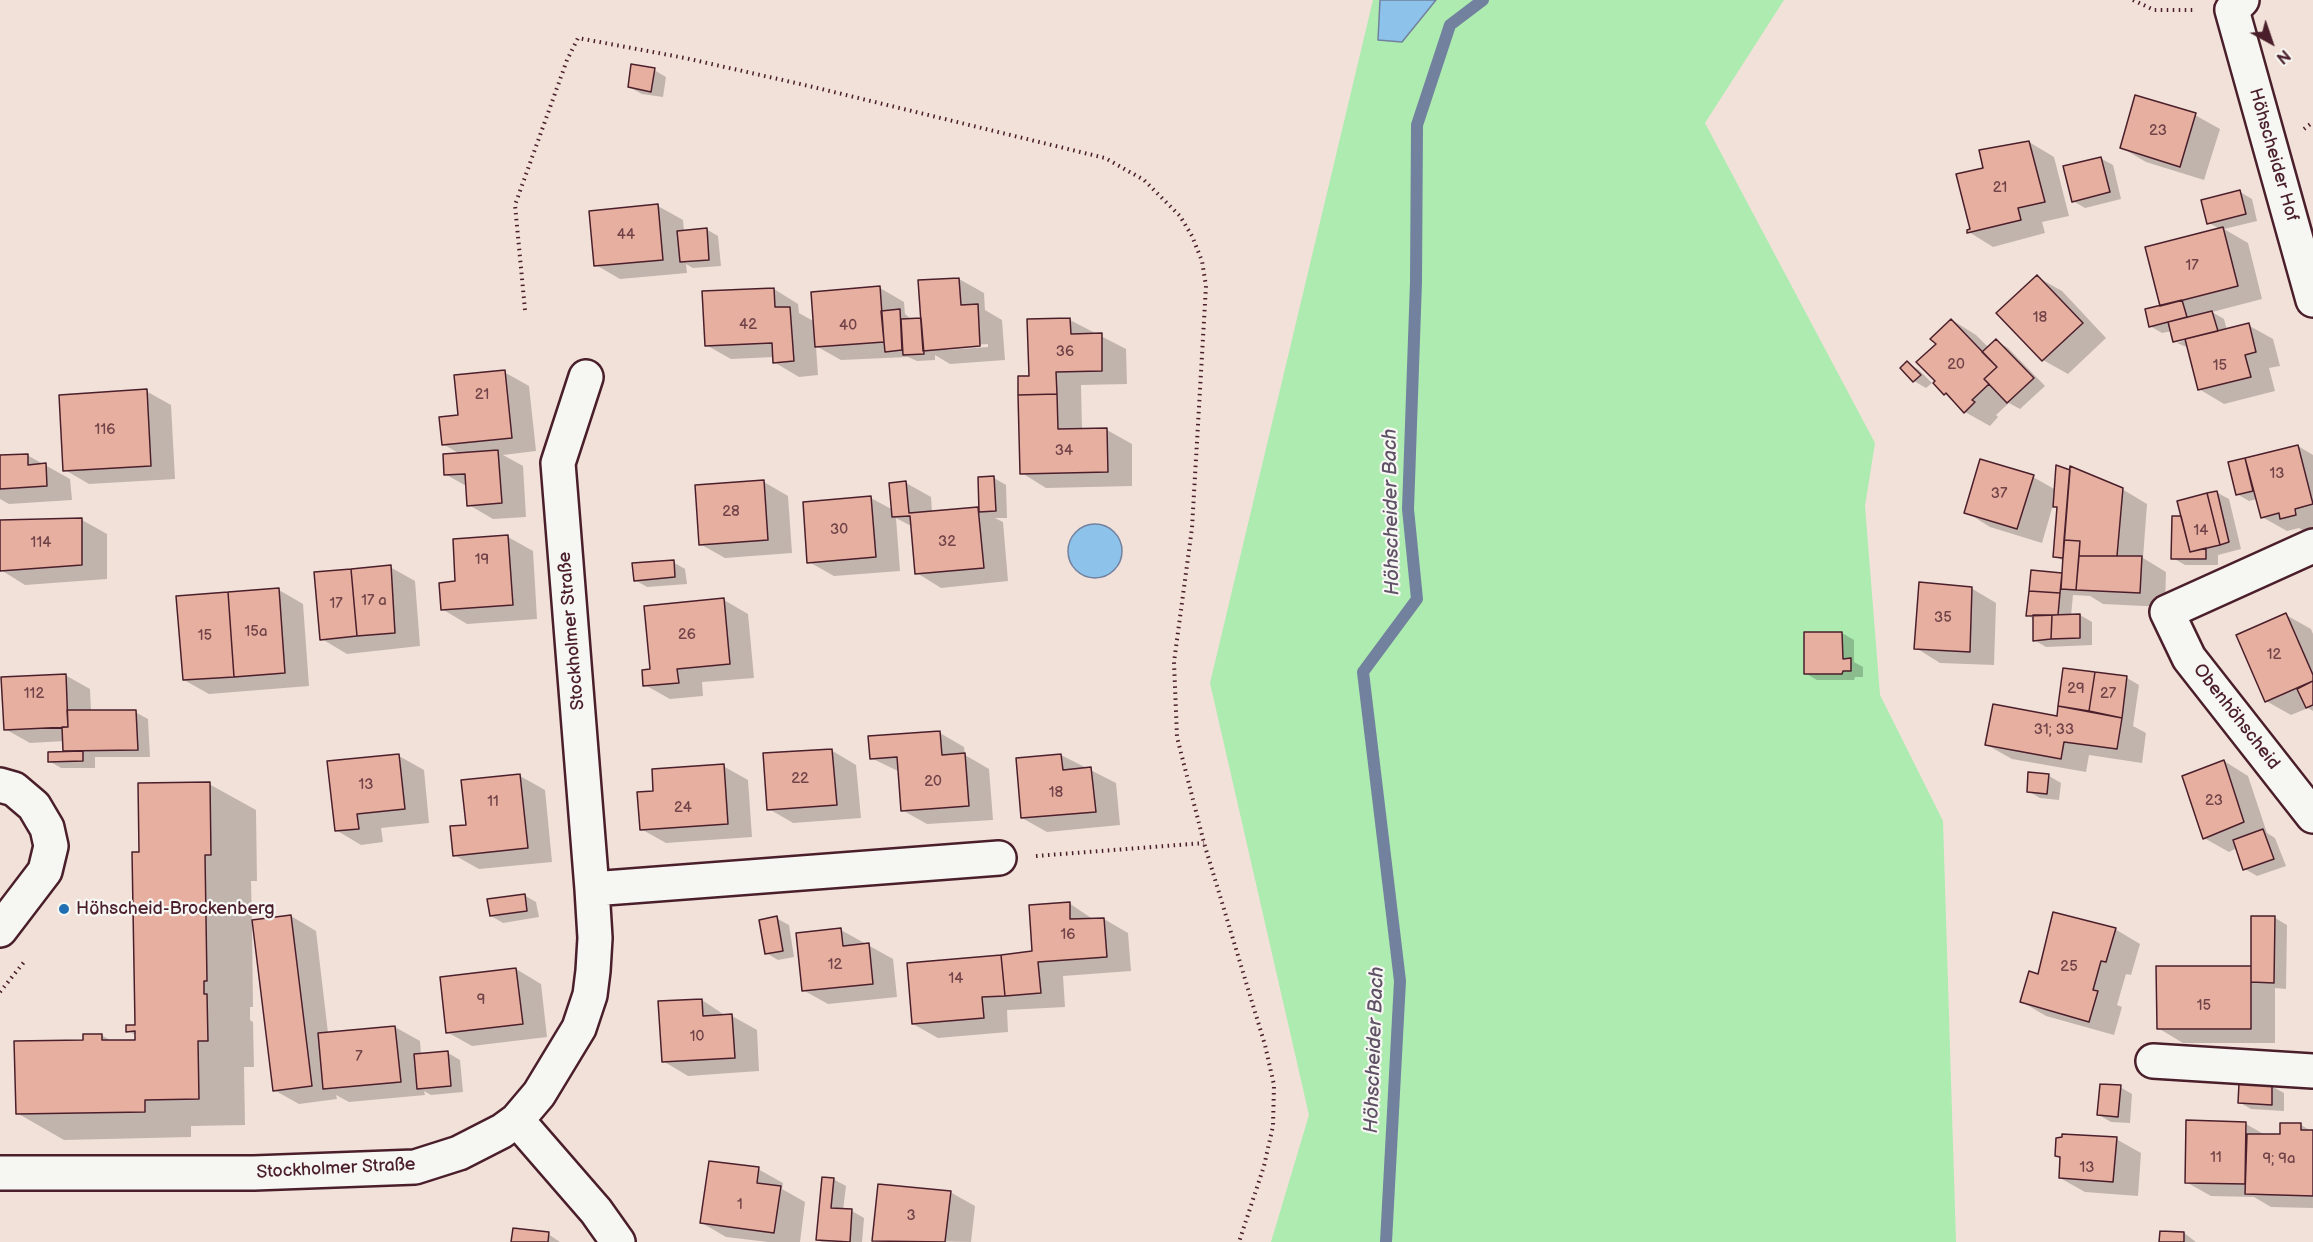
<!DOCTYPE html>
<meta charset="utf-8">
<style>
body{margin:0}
#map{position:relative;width:2313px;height:1242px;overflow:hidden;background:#f2e1d9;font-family:"Balsamiq Sans",sans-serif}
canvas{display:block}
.north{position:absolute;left:2241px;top:12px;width:60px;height:60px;-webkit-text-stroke:4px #f6f6f2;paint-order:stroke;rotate:140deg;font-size:16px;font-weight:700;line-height:24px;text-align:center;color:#4a1f2b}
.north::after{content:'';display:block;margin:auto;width:21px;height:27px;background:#4a1f2b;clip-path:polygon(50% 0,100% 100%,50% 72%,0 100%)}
</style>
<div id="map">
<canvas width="2313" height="1242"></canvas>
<div class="north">N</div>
</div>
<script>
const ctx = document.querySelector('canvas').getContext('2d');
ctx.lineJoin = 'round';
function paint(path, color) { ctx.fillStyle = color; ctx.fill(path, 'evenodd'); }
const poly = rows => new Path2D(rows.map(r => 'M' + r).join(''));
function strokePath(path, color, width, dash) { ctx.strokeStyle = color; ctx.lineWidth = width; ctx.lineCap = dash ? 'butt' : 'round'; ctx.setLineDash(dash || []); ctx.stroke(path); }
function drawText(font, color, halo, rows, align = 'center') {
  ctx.font = font + ' "Balsamiq Sans",sans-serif'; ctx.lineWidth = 4.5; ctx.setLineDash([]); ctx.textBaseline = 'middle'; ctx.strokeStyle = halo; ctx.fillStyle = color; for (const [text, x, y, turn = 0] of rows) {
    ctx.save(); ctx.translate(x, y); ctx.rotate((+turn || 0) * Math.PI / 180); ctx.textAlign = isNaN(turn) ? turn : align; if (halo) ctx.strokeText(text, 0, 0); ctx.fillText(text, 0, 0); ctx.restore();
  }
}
paint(poly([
 [1373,0,1784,0,1705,123,1875,443,1865,506,1880,695,1943,821,1956,1242,1271,1242,1309,1115,1210,683]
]), '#adebb1');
const water = poly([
 [1380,0,1436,0,1402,42,1378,40,1380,0],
 '1068 551a27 27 0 1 1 54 0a27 27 0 1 1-54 0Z'
]);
paint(water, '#8dc3eb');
strokePath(water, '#72819e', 1.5);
paint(poly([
 [654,70,666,77,663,97,642,94,629,87],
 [2195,115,2220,129,2204,180,2146,162,2122,148],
 [2029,142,2054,157,2069,216,2042,222,2045,233,1993,247,1969,232,1972,230,1985,169],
 [2100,158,2113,165,2121,199,2085,208,2073,201],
 [2240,192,2252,199,2257,221,2224,229,2248,243,2262,299,2212,312,2224,319,2227,330,2248,325,2273,339,2280,366,2269,368,2275,391,2224,404,2199,389,2189,348,2177,343,2186,340,2186,337,2177,340,2177,343,2172,331,2162,333,2150,326,2162,306,2220,229,2209,223],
 [658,206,683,220,684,232,706,229,718,236,721,266,693,268,686,264,687,273,620,279,596,265],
 [2037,277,2062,291,2106,338,2068,374,2043,360,1999,313],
 [959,279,984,293,985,310,1002,320,1005,360,950,364,935,355,935,360,917,361,908,357,841,360,816,346,818,375,799,377,774,362,774,357,731,359,706,345,774,289,798,304,799,313,815,322,880,288,904,302,905,314,912,320,921,319],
 [988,344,988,347,947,350,947,347],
 [1070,320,1126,349,1127,384,1081,385,1082,430,1107,430,1132,444,1132,486,1046,488,1022,473,1030,378],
 [1952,320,1976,335,1989,348,1996,341,2008,348,2045,386,2020,409,2009,403,1996,415,1998,417,1990,426,1965,412,1945,394,1937,382,1938,344],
 [1907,363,1919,370,1932,383,1926,388,1914,381],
 [504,372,529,386,536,451,503,455,523,466,526,517,493,519,469,505,468,487,445,474,460,454,443,444,460,416],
 [146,391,171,405,175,479,89,484,65,470],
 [2298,446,2313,455,2313,531,2306,532,2299,528,2287,531,2262,517,2257,499,2249,501,2237,494,2230,463],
 [27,455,70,479,72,500,9,504,0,499,0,457],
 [2033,477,2056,490,2122,489,2147,504,2143,558,2166,572,2165,607,2103,604,2090,596,2073,595,2071,616,2080,615,2092,622,2092,645,2046,647,2034,640,2034,619,2027,615,2032,571,2063,574,2064,561,2054,556,2058,508,2053,505,2042,543,1990,527,1966,512],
 [994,478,1006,485,1007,518,995,518,1003,522,1008,581,941,588,917,573,913,527,896,518,900,571,834,576,809,562,871,498,893,510,906,483,931,497,932,512,981,510],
 [764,482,788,496,792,553,725,558,700,544],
 [2216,492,2229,499,2241,549,2218,555,2218,565,2185,565,2173,558,2183,518],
 [82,520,107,534,107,579,25,585,1,570,0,522],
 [508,537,533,551,537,619,467,624,442,609,457,583],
 [673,562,685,569,687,584,647,587,635,580],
 [390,567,415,581,420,646,347,654,322,639],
 [1971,588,1996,603,1994,665,1940,663,1916,648],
 [279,590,303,604,309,686,209,694,184,680],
 [724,600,748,614,754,678,702,682,703,696,670,699,645,685,651,671],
 [2286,615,2311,629,2313,634,2313,711,2308,708,2291,715,2266,701],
 [1842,633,1854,640,1854,662,1863,667,1863,677,1855,677,1854,680,1817,680,1805,673],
 [2064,670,2127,678,2139,685,2133,726,2146,733,2142,763,2089,755,2086,772,2012,759,1987,745,2058,718],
 [65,675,90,689,91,712,135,712,148,719,150,757,95,757,95,768,61,768,49,761,65,753,65,741,30,743,5,729],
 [940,733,964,747,965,755,989,769,993,820,927,824,902,810,900,772,871,758],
 [831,750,856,765,861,818,793,823,769,809],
 [1061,755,1116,783,1120,825,1047,832,1022,818],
 [399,756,424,770,429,823,381,828,383,842,361,845,336,830],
 [2224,761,2248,776,2267,833,2275,838,2286,866,2257,876,2245,869,2237,848,2229,852,2204,838],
 [723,766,748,780,752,837,666,843,641,829,655,792],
 [520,776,545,790,552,862,479,869,454,855],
 [2049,776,2061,783,2059,800,2040,798,2028,791],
 [209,784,256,810,257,881,251,881,252,922,291,916,316,931,328,1033,395,1027,420,1041,421,1055,448,1053,460,1060,463,1092,431,1095,424,1091,425,1095,349,1102,336,1095,337,1099,299,1104,274,1090,254,924,252,924,253,1007,250,1007,250,1020,253,1022,254,1067,244,1067,245,1125,191,1126,191,1137,64,1140,17,1113,84,1042,101,1035,112,1041,137,1041,137,1036,128,1031,137,1026,140,854],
 [524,895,536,902,539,917,503,923,491,916],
 [1069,903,1094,920,1104,919,1128,933,1131,971,1063,976,1065,1007,1007,1010,1008,1032,938,1038,913,1024,1034,953],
 [776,918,789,925,794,957,778,960,766,953],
 [2275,918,2287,925,2286,989,2275,988,2275,1043,2183,1043,2158,1028,2252,968],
 [2115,929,2140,944,2131,975,2126,974,2117,1005,2122,1007,2114,1035,2046,1016,2022,1002,2039,976],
 [841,930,893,959,897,997,828,1004,803,990],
 [516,969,541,984,547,1037,472,1046,447,1032],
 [702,1000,726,1016,732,1016,757,1030,759,1071,688,1076,663,1061],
 [2271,1086,2284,1093,2284,1111,2251,1109,2239,1102],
 [2120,1087,2132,1094,2130,1123,2111,1122,2099,1115],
 [2188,1122,2246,1124,2267,1136,2281,1136,2301,1125,2313,1132,2313,1208,2271,1207,2254,1197,2211,1196,2186,1182],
 [2063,1139,2116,1139,2141,1153,2138,1196,2085,1192,2060,1178,2062,1158,2056,1155],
 [758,1169,783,1183,782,1189,805,1202,800,1242,768,1242,726,1237,702,1223],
 [833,1179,846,1186,843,1210,852,1211,864,1218,862,1242,822,1242,818,1240],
 [950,1192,975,1206,971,1242,873,1240],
 [2184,1233,2196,1242,2161,1242],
 [548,1234,560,1242,513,1242]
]), '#0003');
strokePath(poly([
 [1386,1242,1400,981,1363,672,1417,599,1408,509,1416,282,1417,125,1450,25,1483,0]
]), '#72819e', 12);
const building = poly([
 [631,64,655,68,651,92,628,87,631,64],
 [2135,95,2196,113,2180,167,2120,148,2135,95],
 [2029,141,2045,202,2018,208,2021,220,1967,233,1967,230,1970,229,1956,174,1983,168,1979,150,2029,141],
 [2101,157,2110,192,2072,202,2063,166,2101,157],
 [2240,190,2246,214,2207,224,2201,200,2240,190],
 [658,204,663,260,594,266,589,211,658,204],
 [2223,227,2238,286,2160,306,2145,247,2223,227],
 [707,228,709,260,680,262,677,231,707,228],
 [2037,275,2083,323,2042,361,1996,313,2037,275],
 [959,278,961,305,978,304,980,346,923,351,918,280,959,278],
 [880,286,884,342,815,347,811,292,880,286],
 [774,288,775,307,790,307,794,361,773,363,772,343,705,346,702,291,774,288],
 [2182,300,2187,317,2149,327,2145,309,2182,300],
 [900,309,902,350,885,352,881,311,900,309],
 [2212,311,2218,331,2173,342,2168,322,2212,311],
 [921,318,924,354,903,355,901,319,921,318],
 [1070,318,1071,334,1102,333,1102,371,1056,372,1057,394,1018,395,1018,376,1029,376,1027,319,1070,318],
 [1951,319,1997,367,1984,379,1989,384,1972,400,1975,402,1964,413,1946,393,1944,395,1933,383,1935,381,1916,362,1936,344,1930,339,1951,319],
 [2249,323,2256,352,2245,355,2251,377,2198,390,2185,339,2249,323],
 [1996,339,2034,378,2007,403,1984,379,1997,367,1982,352,1996,339],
 [1907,361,1921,375,1913,382,1900,368,1907,361],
 [505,370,512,438,442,445,439,417,458,415,454,375,505,370],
 [147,389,151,466,63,471,59,395,147,389],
 [1057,394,1058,429,1107,428,1108,472,1020,474,1018,395,1057,394],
 [2298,445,2313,504,2295,509,2296,515,2280,519,2279,513,2261,518,2245,458,2298,445],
 [498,450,502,503,467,506,465,474,444,475,443,454,498,450],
 [28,454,28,465,46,463,47,486,0,489,0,455,28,454],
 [2245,458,2253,491,2236,495,2228,462,2245,458],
 [1980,459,2034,475,2017,529,1964,513,1980,459],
 [2056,465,2070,470,2063,558,2053,557,2057,507,2053,507,2056,465],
 [2070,466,2123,488,2117,556,2079,556,2080,541,2064,540,2070,466],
 [994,476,996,511,979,512,978,477,994,476],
 [764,480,768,540,699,545,695,485,764,480],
 [906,481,909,513,978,507,984,568,915,574,910,516,892,517,889,483,906,481],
 [2217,491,2229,542,2220,545,2207,493,2217,491],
 [2207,493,2220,545,2190,552,2177,501,2207,493],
 [871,496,876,557,807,563,803,502,871,496],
 [2172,516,2181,516,2190,552,2206,548,2206,559,2171,559,2172,516],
 [82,518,82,565,0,571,0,520,82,518],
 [508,535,513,605,441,610,439,583,455,581,453,539,508,535],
 [2064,540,2080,541,2076,590,2061,589,2064,540],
 [2079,556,2142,556,2140,593,2076,590,2079,556],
 [674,560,675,577,634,581,632,563,674,560],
 [391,565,395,633,357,636,351,569,391,565],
 [351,569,357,636,320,640,314,572,351,569],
 [2031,570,2062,573,2060,593,2029,591,2031,570],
 [1919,582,1972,587,1970,652,1914,649,1919,582],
 [279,588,285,673,234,677,228,592,279,588],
 [2029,591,2060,593,2058,615,2026,616,2029,591],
 [228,592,234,677,183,680,176,596,228,592],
 [724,598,730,664,677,669,679,683,643,686,642,670,650,669,644,606,724,598],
 [2286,613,2313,675,2313,681,2265,702,2236,635,2286,613],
 [2080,614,2080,638,2051,639,2052,615,2080,614],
 [2033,615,2052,615,2051,639,2033,641,2033,615],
 [1804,632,1842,632,1843,659,1851,658,1851,671,1843,671,1842,674,1804,674,1804,632],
 [2063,668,2095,672,2089,711,2058,706,2063,668],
 [2095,672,2127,676,2122,718,2089,711,2095,672],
 [66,674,68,727,4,730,1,677,66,674],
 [2313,681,2313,705,2306,708,2297,689,2313,681],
 [1993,704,2057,716,2058,706,2122,718,2117,749,2064,742,2061,759,1985,745,1993,704],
 [67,710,136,710,138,750,63,751,62,727,68,727,67,710],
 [940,731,942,755,965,753,969,806,901,811,897,757,870,759,868,736,940,731],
 [832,749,837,805,767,810,763,753,832,749],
 [83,751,83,761,48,762,48,752,83,751],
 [399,754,405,809,357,814,359,829,335,831,327,761,399,754],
 [1061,754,1063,770,1091,767,1096,812,1021,818,1016,758,1061,754],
 [2224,760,2244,822,2203,839,2182,776,2224,760],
 [724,764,728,824,640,830,637,792,653,791,652,769,724,764],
 [2028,772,2049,774,2047,794,2027,792,2028,772],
 [520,774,528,848,453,856,450,826,466,825,461,780,520,774],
 [210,782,211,855,205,855,207,981,204,981,204,994,207,994,208,1041,198,1041,199,1099,145,1100,145,1112,16,1114,14,1041,83,1040,83,1034,102,1034,102,1040,135,1040,135,1031,126,1032,126,1025,135,1025,132,852,139,852,138,783,210,782],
 [2263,829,2274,859,2243,870,2233,840,2263,829],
 [525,894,527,911,490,916,487,899,525,894],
 [1070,902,1070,919,1104,918,1107,957,1038,962,1041,993,1005,996,1001,955,1032,951,1029,905,1070,902],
 [2053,912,2116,928,2106,962,2101,961,2093,990,2098,991,2089,1022,2020,1002,2029,971,2038,974,2053,912],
 [291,915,312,1086,273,1091,252,920,291,915],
 [777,916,783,951,765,954,759,920,777,916],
 [2251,916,2275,916,2274,983,2251,982,2251,916],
 [841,928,843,946,869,943,873,984,802,991,796,933,841,928],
 [1001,955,1005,996,982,997,984,1018,912,1024,907,963,1001,955],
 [2156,966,2251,966,2251,1029,2157,1029,2156,966],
 [516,968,523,1024,446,1033,440,977,516,968],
 [702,999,703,1016,732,1014,735,1058,662,1062,658,1001,702,999],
 [395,1026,401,1082,323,1089,318,1033,395,1026],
 [448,1051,451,1086,417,1089,414,1054,448,1051],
 [2239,1083,2272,1084,2272,1105,2238,1103,2239,1083],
 [2100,1084,2121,1085,2118,1117,2097,1115,2100,1084],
 [2186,1120,2246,1122,2245,1184,2185,1183,2186,1120],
 [2280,1123,2301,1123,2301,1130,2313,1130,2313,1196,2245,1194,2247,1134,2280,1134,2280,1123],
 [2062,1134,2117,1137,2113,1182,2059,1178,2060,1157,2055,1156,2056,1138,2062,1137,2062,1134],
 [709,1161,759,1167,757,1183,781,1186,774,1233,700,1223,709,1161],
 [822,1177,834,1178,831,1208,852,1209,850,1242,816,1240,822,1177],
 [878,1184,951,1191,945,1242,872,1241,878,1184],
 [513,1228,549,1232,548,1242,511,1242,513,1228],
 [2160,1231,2184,1232,2184,1242,2159,1242,2160,1231]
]);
paint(building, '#e7afa0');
strokePath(building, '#4a1f2b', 1.5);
const minor = poly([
 [2242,0,2232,10,2313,300],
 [2313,546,2167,612,2189,658,2313,816],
 [0,785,14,789,34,806,47,828,51,846,45,871,0,930],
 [592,889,999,858],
 [2153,1061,2313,1071],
 [517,1120,596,1211,618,1242],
 [0,1173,254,1173,415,1167,459,1153,502,1131,517,1120,539,1094,579,1028,590,995,593,971,595,938,592,889,558,463,586,377]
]);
strokePath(minor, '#4a1f2b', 38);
strokePath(poly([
 [2133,0,2154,10,2196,10],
 [2304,129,2313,122],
 [525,310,515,205,567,60,578,38,685,58,809,86,1105,158,1144,180,1180,216,1192,236,1202,261,1206,286,1192,528,1174,662,1177,737,1204,843,1265,1045,1274,1085,1273,1126,1264,1166,1239,1242],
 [1036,856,1204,843],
 [0,992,24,962]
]), '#4a1f2b', 4, [1.5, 4.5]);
strokePath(minor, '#f6f6f2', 33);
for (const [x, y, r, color] of [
 [64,909,6,"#1f6fb2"]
]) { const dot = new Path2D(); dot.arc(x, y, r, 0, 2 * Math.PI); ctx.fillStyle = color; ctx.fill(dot); strokePath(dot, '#f6f6f2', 2); }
drawText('15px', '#714348', null, [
 ["23",2158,131],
 ["21",2000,188],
 ["44",626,235],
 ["17",2192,266],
 ["18",2040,318],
 ["42",748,325],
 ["40",848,326],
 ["36",1065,352],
 ["20",1956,365],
 ["15",2220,366],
 ["21",482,395],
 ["116",105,430],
 ["34",1064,451],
 ["13",2277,474],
 ["37",1999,494],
 ["28",731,512],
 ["30",839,530],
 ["14",2201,531],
 ["32",947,542],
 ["114",41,543],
 ["19",482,560],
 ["17 a",374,601],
 ["17",336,604],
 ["35",1943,618],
 ["15a",256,632],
 ["26",687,635],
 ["15",205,636],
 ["12",2274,655],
 ["29",2076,689],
 ["112",34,694],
 ["27",2108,694],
 ["31; 33",2054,730],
 ["22",800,779],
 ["20",933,782],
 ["13",366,785],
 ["18",1056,793],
 ["23",2214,801],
 ["11",493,802],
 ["24",683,808],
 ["16",1068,935],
 ["12",835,965],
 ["25",2069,967],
 ["14",956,979],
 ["9",481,1000],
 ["15",2204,1006],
 ["10",697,1037],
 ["7",359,1057],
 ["11",2216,1158],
 ["9; 9a",2279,1159],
 ["13",2087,1168],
 ["1",740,1205],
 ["3",911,1216]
]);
drawText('18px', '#4a1f2b', '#f6f6f2', [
 ["Höhscheider Hof",2273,155,74],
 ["Stockholmer Straße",572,631,-95],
 ["Obenhöhscheid",2236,717,52],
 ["Stockholmer Straße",336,1169,-3]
]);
drawText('18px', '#4a1f2b', '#f6f6f2', [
 ["Höhscheid-Brockenberg",76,909]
], 'left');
drawText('italic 20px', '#5e5065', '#f6f6f2', [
 ["Höhscheider Bach",1392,512,-91],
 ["Höhscheider Bach",1375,1050,-88]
]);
</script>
